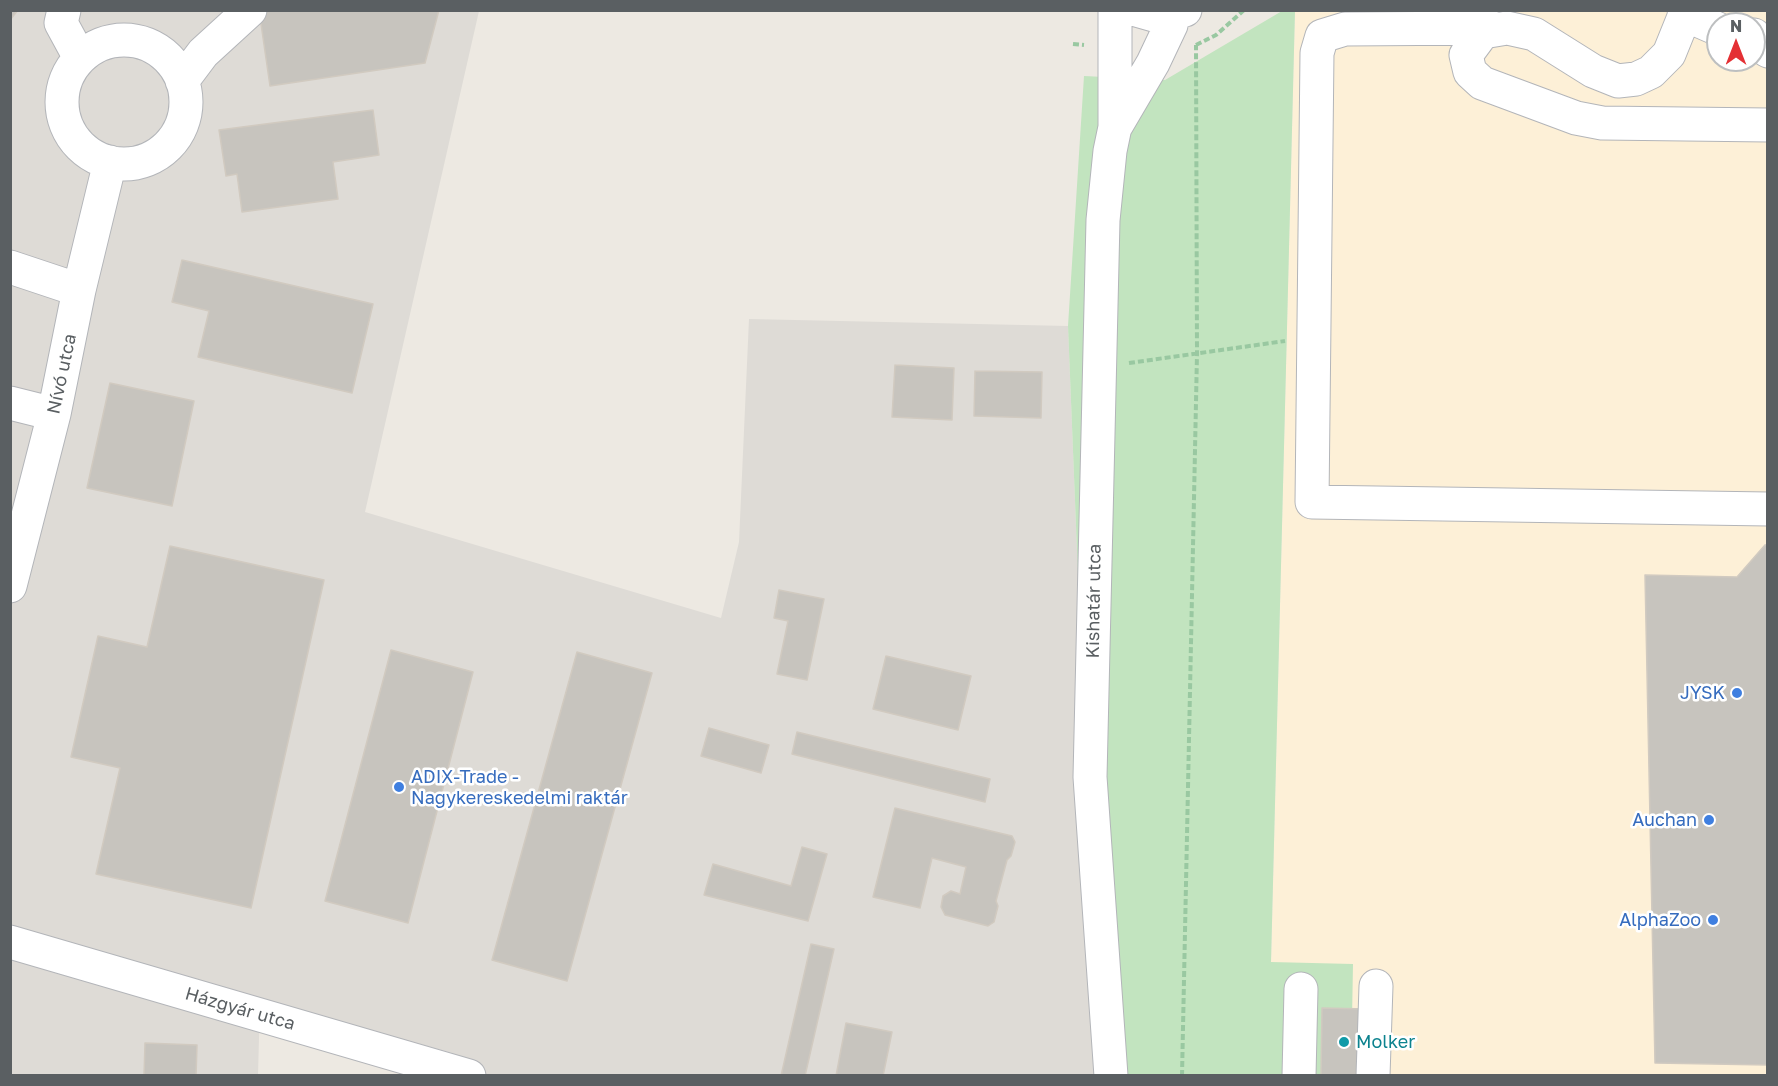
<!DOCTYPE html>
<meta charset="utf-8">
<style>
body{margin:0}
#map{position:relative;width:1778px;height:1086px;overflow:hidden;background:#ede9e2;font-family:"Golos Text",sans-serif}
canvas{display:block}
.frame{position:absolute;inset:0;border:12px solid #5a5f62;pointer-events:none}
.north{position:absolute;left:1706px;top:12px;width:60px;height:60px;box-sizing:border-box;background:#fff;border:2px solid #bdbfc0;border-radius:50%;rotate:0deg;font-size:16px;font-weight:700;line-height:24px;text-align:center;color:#5a5f62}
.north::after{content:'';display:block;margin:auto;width:21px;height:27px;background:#e43034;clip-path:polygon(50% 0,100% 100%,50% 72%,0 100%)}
</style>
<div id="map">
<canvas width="1778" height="1086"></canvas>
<div class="frame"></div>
<div class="north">N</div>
</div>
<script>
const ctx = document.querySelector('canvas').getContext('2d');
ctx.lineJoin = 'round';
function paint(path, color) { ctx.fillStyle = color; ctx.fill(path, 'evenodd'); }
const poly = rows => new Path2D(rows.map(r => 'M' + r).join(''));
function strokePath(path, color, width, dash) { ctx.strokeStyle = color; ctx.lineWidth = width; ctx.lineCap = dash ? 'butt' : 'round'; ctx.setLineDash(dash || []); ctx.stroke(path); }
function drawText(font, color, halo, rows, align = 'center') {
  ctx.font = font + ' "Golos Text",sans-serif'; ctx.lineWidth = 5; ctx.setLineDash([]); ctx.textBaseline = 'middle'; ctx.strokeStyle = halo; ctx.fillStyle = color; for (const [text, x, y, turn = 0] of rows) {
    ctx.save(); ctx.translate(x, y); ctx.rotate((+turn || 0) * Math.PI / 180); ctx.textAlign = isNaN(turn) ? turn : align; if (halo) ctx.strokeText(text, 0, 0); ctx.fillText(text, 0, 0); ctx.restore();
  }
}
paint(poly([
 [1295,11,1767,11,1767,1075,1351,1075,1271,963],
 [1718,24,1754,24,1754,60,1718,60]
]), '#fdf0d7');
paint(poly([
 [10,11,479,11,365,512,721,618,739,542,749,319,1068,326,1098,1075,452,1075,452,1053,260,1000,258,1075,11,1075]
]), '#dedbd6');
paint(poly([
 [1282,11,1295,11,1271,962,1353,964,1351,1075,1098,1075,1068,326,1084,76,1165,80]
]), '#c2e4bf');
const building = poly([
 [10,10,18,10,10,20,10,10],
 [259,10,439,10,425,63,270,86,259,10],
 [373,110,379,155,333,162,338,199,242,212,237,174,226,176,219,130,373,110],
 [182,260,373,304,352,393,198,357,209,311,172,302,182,260],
 [895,365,954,368,952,420,892,417,895,365],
 [975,371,1042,372,1041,418,974,416,975,371],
 [110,383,194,401,172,506,87,488,110,383],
 [1765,545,1768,545,1768,1065,1655,1063,1645,575,1737,577,1765,545],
 [170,546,324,580,251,908,96,874,120,768,71,757,98,636,147,647,170,546],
 [779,590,824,599,807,680,777,674,788,621,774,618,779,590],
 [391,650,473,672,408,923,325,901,391,650],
 [577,652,652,673,567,981,492,960,577,652],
 [886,656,971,676,958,730,873,709,886,656],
 [709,728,769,745,761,773,701,756,709,728],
 [797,732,990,779,985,802,792,754,797,732],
 [895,808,1012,836,1015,842,1011,856,1007,860,996,901,998,906,994,922,988,926,945,915,941,907,943,896,951,891,960,894,966,867,932,858,920,908,873,897,895,808],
 [802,847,827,854,808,921,704,895,713,864,791,886,802,847],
 [811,944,834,949,805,1076,781,1076,811,944],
 [1322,1008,1367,1009,1365,1076,1321,1076,1322,1008],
 [846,1023,892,1032,883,1076,836,1076,846,1023],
 [145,1043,197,1045,196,1076,144,1076,145,1043]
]);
paint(building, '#c7c4be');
strokePath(building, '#d1cac0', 1.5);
const minor = poly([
 [64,10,61,23,80,58],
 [1136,10,1157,16,1185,10],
 [1684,10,1695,19,1718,29],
 [1686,12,1669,54,1651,72,1636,79,1618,81,1593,71,1534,34,1507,28,1483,32,1466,55,1470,72,1482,83,1576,118,1602,123,1768,125],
 [1493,28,1345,29,1322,36,1317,53,1312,502,1768,509],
 [1754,35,1759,45,1768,51],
 '62 102a62 62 0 1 1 124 0a62 62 0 1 1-124 0Z',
 [182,81,203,53,250,10],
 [1116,126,1153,63,1171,25,1173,15],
 [10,267,79,290],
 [10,403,54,414],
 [10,586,54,414,79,290,110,162],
 [10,942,469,1076],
 [1111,1076,1090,777,1103,220,1110,151,1115,127,1115,10],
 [1299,1076,1301,989],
 [1373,1076,1376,986]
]);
strokePath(minor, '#b3b5b9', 35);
strokePath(poly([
 [1073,44,1084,45],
 [1196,45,1216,35,1244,10],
 [1129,363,1285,341],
 [1182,1076,1197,354,1196,45]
]), '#99c8a1', 4, [6, 3]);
strokePath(minor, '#fff', 33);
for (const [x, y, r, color] of [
 [1737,693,6,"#3f7fe0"],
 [399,787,6,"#3f7fe0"],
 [1709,820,6,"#3f7fe0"],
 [1713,920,6,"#3f7fe0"],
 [1344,1042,6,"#0f9aa8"]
]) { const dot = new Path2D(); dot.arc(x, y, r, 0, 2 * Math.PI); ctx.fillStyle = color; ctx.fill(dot); strokePath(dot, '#fff', 2); }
drawText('18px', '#5a5f62', '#fff', [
 ["Nívó utca",62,374,-78],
 ["Kishatár utca",1094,601,-89],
 ["Házgyár utca",240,1009,16]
]);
drawText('18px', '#366cbe', '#fff', [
 ["JYSK",1725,693],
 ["ADIX-Trade -",411,777,"left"],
 ["Nagykereskedelmi raktár",411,798,"left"],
 ["Auchan",1697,820],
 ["AlphaZoo",1701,920]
], 'right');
drawText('18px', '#0d838f', '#fff', [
 ["Molker",1356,1042]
], 'left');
</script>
